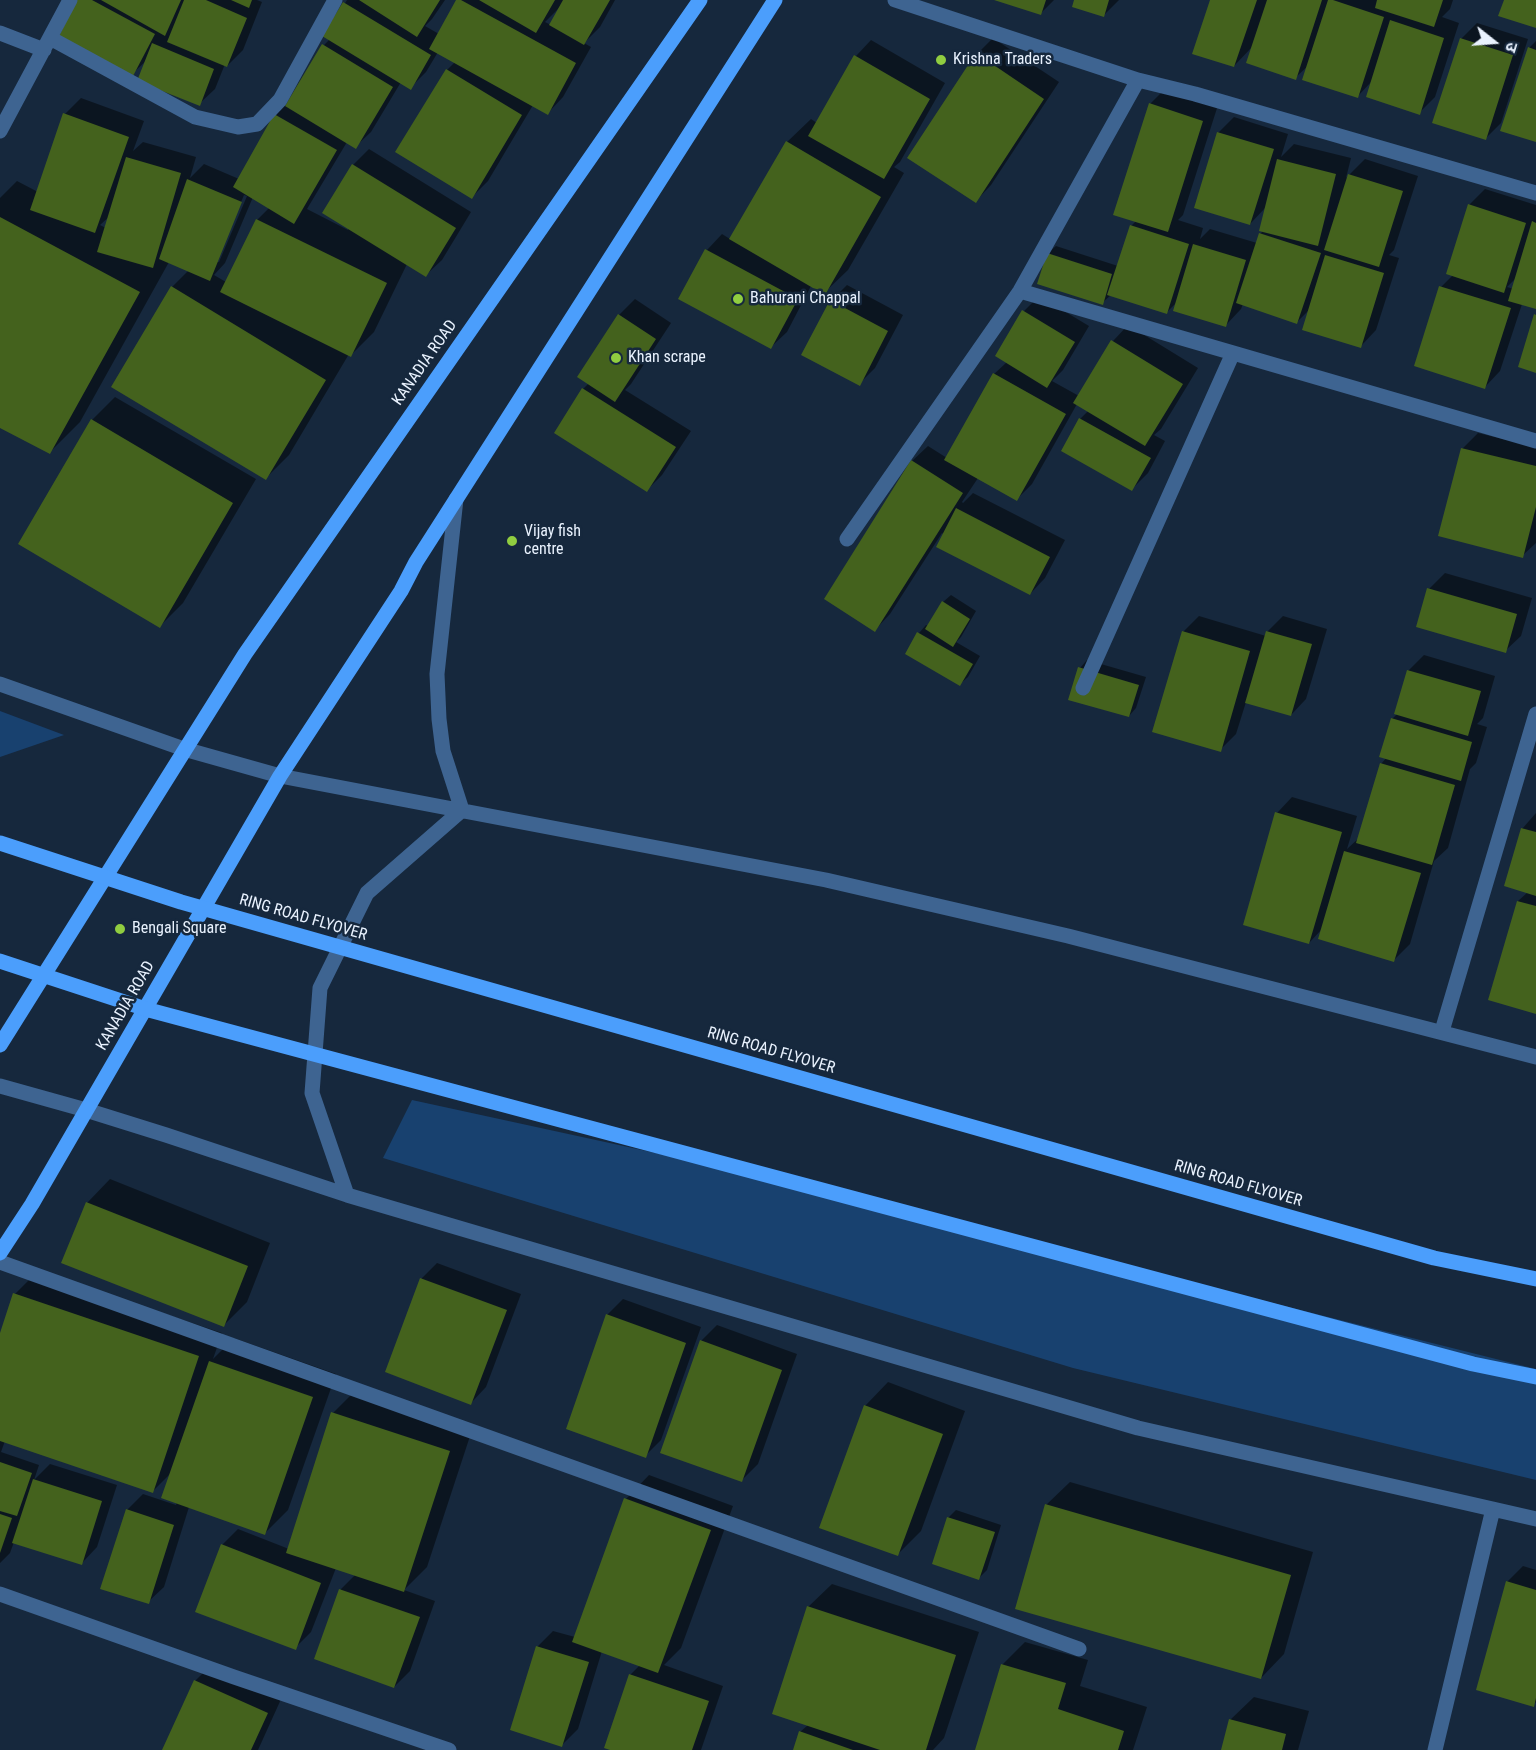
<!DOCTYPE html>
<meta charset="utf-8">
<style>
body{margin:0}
#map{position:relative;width:1536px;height:1750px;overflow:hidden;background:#16283d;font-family:"Roboto Condensed","Noto Sans Devanagari",sans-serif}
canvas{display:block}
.north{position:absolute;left:1464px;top:12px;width:60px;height:60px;-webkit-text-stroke:4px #16283d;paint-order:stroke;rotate:107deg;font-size:16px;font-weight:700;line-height:24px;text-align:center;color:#e9f2fe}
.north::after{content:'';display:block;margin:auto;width:21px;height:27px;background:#e9f2fe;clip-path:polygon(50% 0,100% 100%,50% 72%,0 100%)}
</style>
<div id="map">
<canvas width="1536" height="1750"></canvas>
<div class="north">उ</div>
</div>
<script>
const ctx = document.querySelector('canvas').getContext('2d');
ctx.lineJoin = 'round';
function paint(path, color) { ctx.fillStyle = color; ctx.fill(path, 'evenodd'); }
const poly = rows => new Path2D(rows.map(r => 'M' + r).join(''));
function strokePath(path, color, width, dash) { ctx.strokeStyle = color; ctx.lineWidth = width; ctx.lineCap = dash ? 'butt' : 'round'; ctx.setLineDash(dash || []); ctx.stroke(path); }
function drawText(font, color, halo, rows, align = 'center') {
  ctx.font = font + ' "Roboto Condensed",sans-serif'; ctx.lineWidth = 5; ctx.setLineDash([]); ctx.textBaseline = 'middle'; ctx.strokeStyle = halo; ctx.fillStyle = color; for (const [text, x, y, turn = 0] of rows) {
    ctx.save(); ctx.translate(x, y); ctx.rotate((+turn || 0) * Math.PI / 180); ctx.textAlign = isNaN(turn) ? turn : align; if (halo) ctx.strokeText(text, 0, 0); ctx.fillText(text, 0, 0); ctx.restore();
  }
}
paint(poly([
 [0,711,64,735,0,757],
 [412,1100,789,1182,1536,1369,1536,1480,1073,1368,383,1158]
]), '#18416f');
paint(poly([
 [79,0,257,0,262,2,243,50,227,66,225,64,215,89,199,104,147,60,132,74],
 [347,0,445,0,432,19,425,26,439,34,458,0,615,0,600,27,584,43,591,47,563,97,548,113,533,105,488,181,472,197,447,70,455,62,438,52,426,72,410,88,401,82,371,132,355,147,347,142,307,209,348,230,349,228,324,212,353,165,369,149,471,212,442,260,426,275,407,264,374,332,351,355,349,354,289,455,266,478,172,287,189,270,169,262,80,422,50,452,0,426,0,198,17,181,38,192,65,114,81,98,144,121,133,151,143,142,196,157,190,178,204,164,239,179,275,115,290,100,324,45,330,39,324,36],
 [561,6,551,25,545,22],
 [244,195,247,196,219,262,216,262],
 [253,197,270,207,257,220,226,282,214,275,225,263],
 [110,216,106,228,100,225],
 [998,0,1054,0,1040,14],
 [1075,0,1119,0,1103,16],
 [1211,0,1453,0,1450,9,1442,17,1459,23,1435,97,1419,113,1372,81,1358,96,1309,65,1295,78,1253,46,1234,66],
 [1477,23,1528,39,1501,123,1485,139,1461,39],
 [993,38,1059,82,991,185,976,201,977,54],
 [871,40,945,83,900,162,894,167,904,173,848,270,824,293,811,286,787,332,771,347,707,250,722,234,730,239,787,142,811,119,817,123,856,56],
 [1536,41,1536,141,1529,48],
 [1166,88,1218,105,1183,215,1178,220,1203,228,1200,239,1210,229,1257,243,1260,234,1263,231,1266,207,1250,224,1218,133,1234,117,1288,134,1281,157,1294,144,1351,158,1346,178,1365,159,1418,176,1394,250,1389,255,1399,258,1376,330,1361,346,1310,309,1297,322,1243,304,1241,309,1226,325,1177,302,1167,312,1111,295,1102,303,1048,253,1056,246,1118,266,1131,226,1136,221,1150,104],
 [1485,189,1536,205,1536,308,1522,304,1500,371,1485,387,1441,287,1453,275,1469,205],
 [1517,277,1514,289,1507,287],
 [847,285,903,315,875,368,859,384,831,301],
 [1039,296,1089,326,1063,370,1052,381,1079,396,1113,341,1128,325,1198,368,1161,429,1154,435,1165,441,1148,473,1132,489,1063,450,1080,419,1089,410,1077,404,1032,484,1017,499,978,478,962,502,963,503,973,493,1065,540,1045,578,1030,594,942,533,890,614,875,630,912,461,928,446,947,458,994,374,1007,362,1024,311],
 [635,299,671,323,631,384,625,390,691,431,662,475,647,490,583,389,589,383,619,315],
 [115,397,256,479,183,603,160,626,92,420],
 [1478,433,1536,447,1536,543,1522,556,1440,535,1463,448],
 [1445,573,1532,598,1521,636,1505,651,1429,589],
 [951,595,976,611,961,637,956,642,980,656,968,677,960,684,907,654,919,633,926,625,928,626,943,602],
 [1199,616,1266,636,1267,632,1283,616,1327,629,1306,699,1291,715,1246,702,1236,734,1220,750,1183,632],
 [1424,655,1495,676,1483,718,1477,724,1487,727,1476,763,1470,769,1448,848,1434,861,1410,944,1394,960,1323,928,1309,943,1277,813,1292,797,1357,816,1347,849,1360,837,1381,764,1387,757,1392,719,1398,713,1408,671],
 [1087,660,1146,677,1136,708,1129,716,1080,668],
 [1536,813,1536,1012,1489,998,1518,901,1528,892,1522,829],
 [110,1179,270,1243,247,1302,224,1325,87,1203],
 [437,1263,521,1294,486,1387,471,1403,386,1372,422,1278],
 [38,1271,222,1333,213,1359,234,1338,336,1374,288,1510,265,1533,189,1507,164,1587,148,1602,127,1510,143,1494,176,1505,177,1502,171,1473,153,1491,5,1441,1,1452,39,1465,34,1480,50,1464,117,1485,97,1547,82,1563,14,1542,10,1553,0,1563,0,1338,15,1294],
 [623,1299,701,1327,661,1440,645,1456,607,1315],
 [717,1325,797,1354,758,1464,742,1480,701,1341],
 [888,1382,965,1411,921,1531,897,1555,865,1406],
 [356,1390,473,1427,427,1567,404,1590,435,1601,410,1671,394,1687,316,1658,341,1589,356,1574,336,1568,311,1632,295,1648,222,1545,238,1529,289,1549,333,1413],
 [649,1475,733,1506,681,1648,664,1665,723,1686,701,1750,614,1750,630,1675,640,1665,602,1651,578,1729,562,1745,512,1729,538,1646,553,1631,575,1637,626,1499],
 [1070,1482,1313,1552,1284,1654,1261,1678,1046,1505],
 [956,1510,1001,1525,987,1570,979,1578,948,1518],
 [1523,1566,1536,1570,1536,1702,1533,1705,1507,1582],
 [832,1584,979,1632,944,1738,933,1750,794,1750,800,1732,808,1725,808,1607],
 [1025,1642,1088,1660,1080,1686,1147,1707,1133,1750,977,1750,1002,1665],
 [211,1665,282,1697,258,1750,164,1750,195,1681],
 [1254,1697,1309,1711,1298,1750,1222,1750,1230,1720]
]), '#0007');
paint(poly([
 [77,0,92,0,155,34,133,76,59,36],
 [101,0,181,0,165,36],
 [184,0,206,0,247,18,227,67,167,42],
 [231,0,252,0,249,8],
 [359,0,440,0,417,37],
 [456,0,461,0,576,63,548,115,429,49],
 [479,0,555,0,536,33],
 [563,0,610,0,584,45,549,25],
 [994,0,1046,0,1041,15],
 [1074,0,1109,0,1104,17,1072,7],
 [1210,0,1257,0,1234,67,1192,54],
 [1267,0,1322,0,1296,80,1246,63],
 [1328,0,1333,0,1384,17,1358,98,1302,80],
 [1377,0,1443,0,1434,27,1375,8],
 [1504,0,1536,0,1536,28,1498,16],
 [343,2,431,55,411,90,322,36],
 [1390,20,1444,38,1420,115,1366,97],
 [1460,38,1513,55,1486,140,1432,123],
 [152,43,214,69,200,106,137,81],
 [322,44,393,87,356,149,285,106],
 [1528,47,1536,50,1536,142,1500,131],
 [976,53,1044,99,976,203,907,158],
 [854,55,930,99,884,179,808,136],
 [446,69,522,115,472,199,395,152],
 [1149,103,1203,121,1168,232,1113,215],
 [63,113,129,137,95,233,30,210],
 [274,114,337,150,294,224,233,187],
 [1217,132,1274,149,1250,225,1194,208],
 [786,141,881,197,825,295,729,239],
 [126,157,181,173,153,268,97,252],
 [1277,159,1336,174,1318,246,1259,231],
 [352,164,456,228,426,277,322,213],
 [1348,174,1403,191,1379,267,1324,250],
 [187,179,242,202,210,281,159,259],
 [1468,204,1526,223,1504,293,1446,274],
 [0,217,140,292,50,454,0,428],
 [256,219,387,283,351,357,220,292],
 [1532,221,1536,223,1536,309,1508,301],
 [1130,225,1189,244,1167,314,1107,295],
 [1259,233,1321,253,1297,324,1236,303],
 [1193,244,1246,260,1226,327,1173,311],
 [705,249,798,299,771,349,678,299],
 [1047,253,1112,274,1103,305,1037,284],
 [1325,255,1384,273,1361,348,1302,330],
 [171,286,326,380,266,480,111,387],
 [1439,286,1511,308,1485,389,1414,366],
 [830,300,888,331,860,386,801,355],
 [1022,310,1075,342,1047,388,995,356],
 [618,314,656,339,615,402,577,377],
 [1534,314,1536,315,1536,373,1518,367],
 [1111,340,1183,384,1145,446,1073,403],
 [993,373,1066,414,1017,501,944,460],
 [582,388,676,447,647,492,554,433],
 [1079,418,1151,458,1132,491,1061,451],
 [91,419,233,503,160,628,18,544],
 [1461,448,1536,466,1536,507,1523,558,1438,536],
 [911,460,963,493,875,632,824,599],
 [956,508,1050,557,1030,595,936,547],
 [1427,588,1517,614,1506,653,1416,627],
 [942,601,970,619,953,647,925,629],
 [1182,631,1250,651,1221,752,1152,732],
 [1266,631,1312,644,1291,716,1245,703],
 [917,632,973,664,960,686,905,654],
 [1078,667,1139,685,1129,717,1068,700],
 [1407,670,1481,691,1468,736,1394,714],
 [1391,718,1472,742,1461,781,1379,757],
 [1380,763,1455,785,1432,865,1356,843],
 [1275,812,1342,832,1309,944,1243,925],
 [1521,828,1536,832,1536,896,1504,886],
 [1344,851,1421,873,1394,962,1318,939],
 [1517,901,1536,906,1536,1014,1488,1000],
 [86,1202,248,1266,224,1327,61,1263],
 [420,1278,507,1310,471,1405,385,1372],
 [13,1293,199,1356,153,1493,0,1441,0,1333],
 [606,1314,686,1343,646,1458,566,1429],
 [700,1340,782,1370,742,1482,660,1453],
 [209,1361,313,1397,265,1535,161,1498],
 [864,1405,943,1434,898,1556,819,1528],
 [331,1412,450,1451,404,1592,286,1553],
 [0,1462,32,1473,17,1516,0,1511],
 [33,1479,102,1501,82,1565,12,1543],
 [624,1498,711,1530,658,1673,572,1642],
 [1045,1504,1291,1575,1261,1679,1015,1609],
 [126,1509,174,1525,149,1604,100,1589],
 [0,1514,12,1518,0,1553],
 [947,1517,995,1532,979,1580,932,1564],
 [221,1544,321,1583,296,1650,195,1612],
 [1506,1581,1536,1590,1536,1698,1534,1707,1476,1690],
 [339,1589,420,1617,394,1688,314,1659],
 [807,1606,956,1655,926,1750,880,1750,772,1714],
 [536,1646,589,1662,562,1747,510,1730],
 [1001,1664,1066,1683,1058,1709,1124,1731,1118,1750,975,1750],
 [629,1674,709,1701,692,1750,610,1750,604,1748],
 [194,1680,268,1713,251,1750,162,1750],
 [1229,1719,1286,1734,1282,1750,1221,1750],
 [799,1731,853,1750,793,1750]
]), '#44621d');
strokePath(poly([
 [895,0,1138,80,1195,94,1536,193],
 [0,33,44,50],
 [50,38,195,117,238,127,257,124,280,100,335,0],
 [0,131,70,0],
 [1020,291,1536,441],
 [847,539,1020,291,1138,80],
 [0,684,184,749,280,776,826,880,1068,936,1536,1057],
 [1083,688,1233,353],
 [1442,1031,1536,714],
 [0,1086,86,1110,166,1135,347,1195,1138,1428,1536,1519],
 [347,1195,312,1093,320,988,367,893,462,810,443,751,439,719,437,674,456,499],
 [0,1262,1079,1649],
 [0,1594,234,1677,449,1750],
 [1435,1750,1493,1509]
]), '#3e6491', 15);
strokePath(poly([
 [0,1045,245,654,700,0],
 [0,1253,32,1204,280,776,401,591,416,562,775,0]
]), '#4b9efc', 15);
strokePath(poly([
 [0,843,181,902,1434,1258,1536,1279],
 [0,961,149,1010,1473,1364,1536,1377]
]), '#4b9efc', 15);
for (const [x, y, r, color] of [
 [941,60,6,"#90cd40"],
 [738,299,6,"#90cd40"],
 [616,358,6,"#90cd40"],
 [512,541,6,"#90cd40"],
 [120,929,6,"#90cd40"]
]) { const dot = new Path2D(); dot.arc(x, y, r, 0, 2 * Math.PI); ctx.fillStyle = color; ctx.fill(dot); strokePath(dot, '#16283d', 2); }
drawText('16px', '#e9f2fe', '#16283d', [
 ["Krishna Traders",953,60],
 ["Bahurani Chappal",750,299],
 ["Khan scrape",628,358],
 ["Vijay fish",524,532],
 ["centre",524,550],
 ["Bengali Square",132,929]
], 'left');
drawText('16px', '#e9f2fe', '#16283d', [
 ["KANADIA ROAD",425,363,-55],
 ["RING ROAD FLYOVER",303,918,16],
 ["KANADIA ROAD",126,1006,-60],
 ["RING ROAD FLYOVER",771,1051,16],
 ["RING ROAD FLYOVER",1238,1184,16]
]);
</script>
